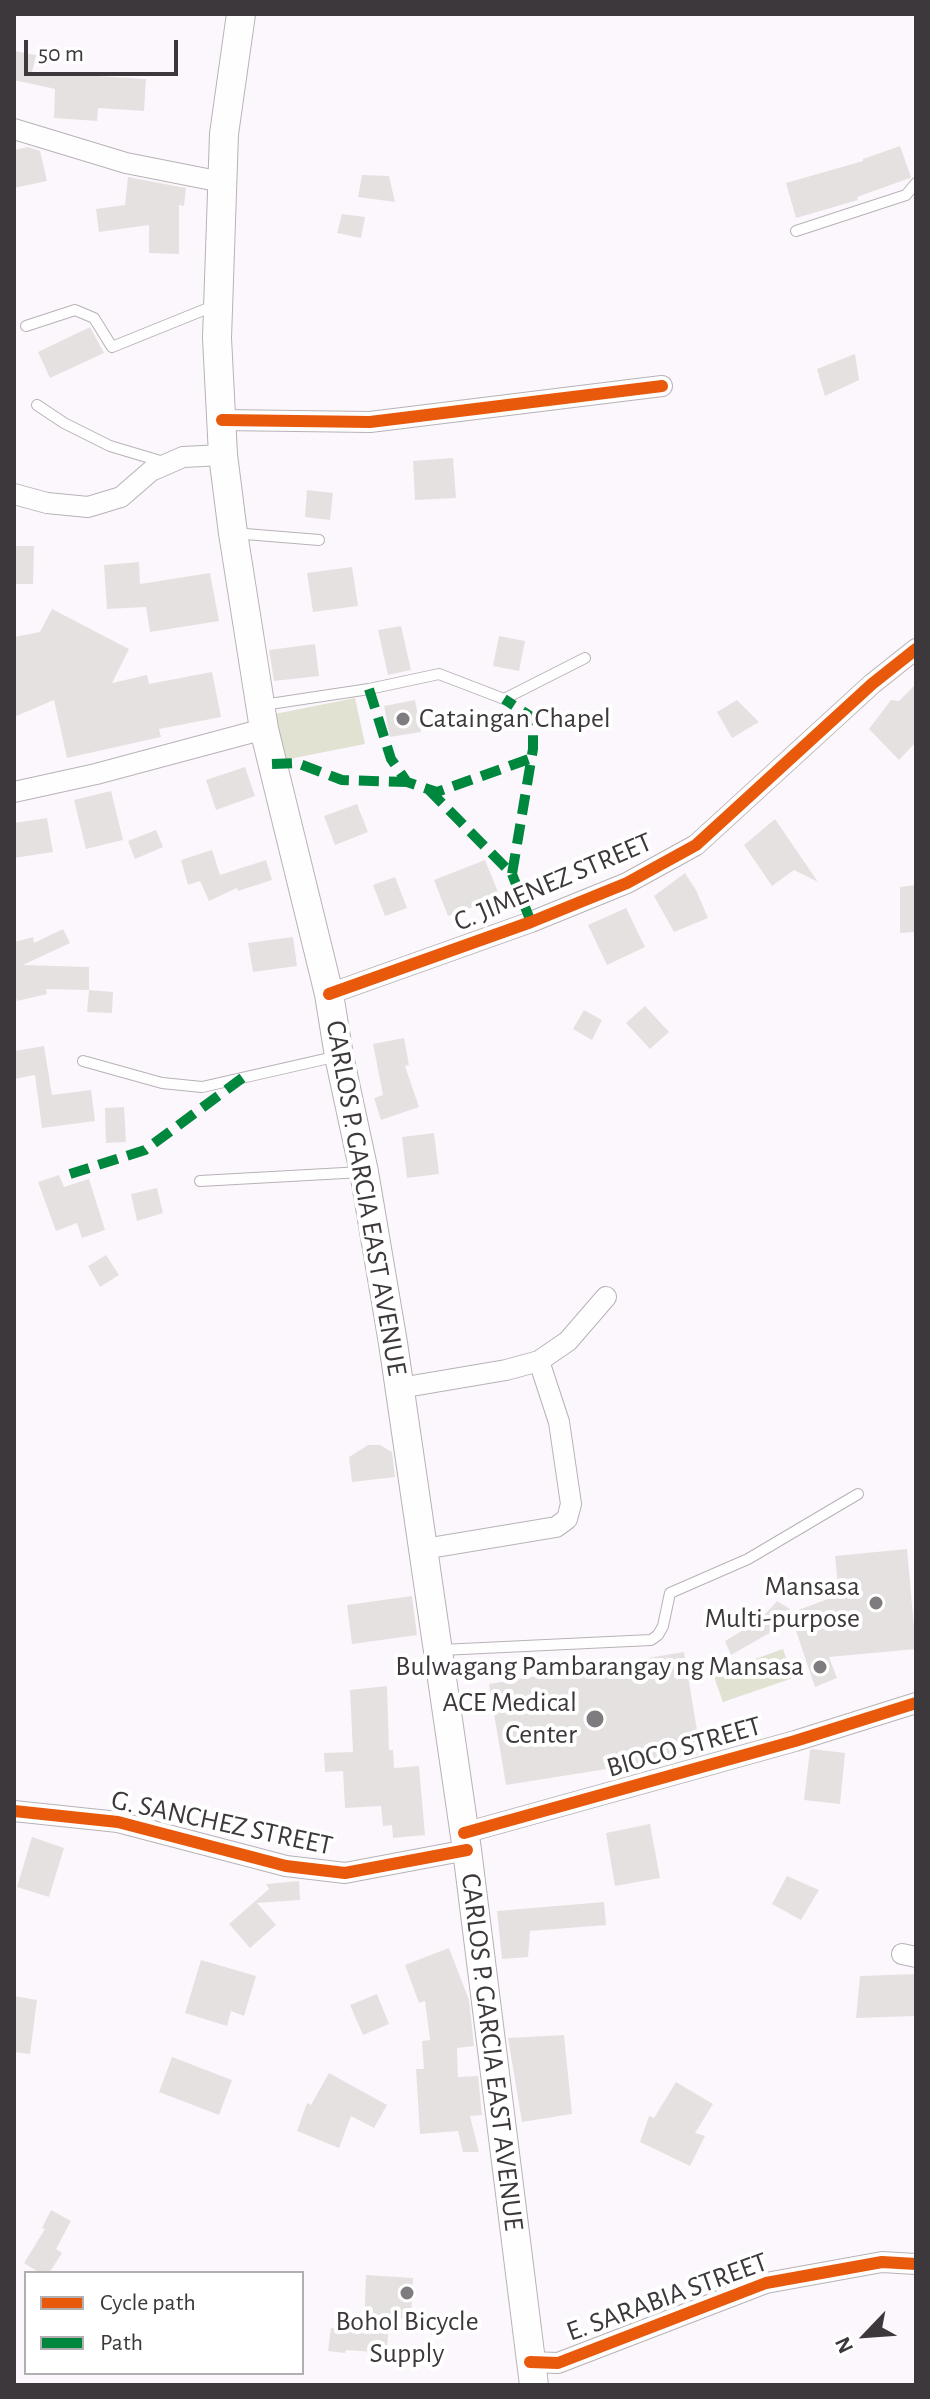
<!DOCTYPE html>
<style>
body{margin:0}
#map{position:relative;width:930px;height:2399px;overflow:hidden;background:#fcf7fc;font-family:"Alegreya Sans",sans-serif}
canvas{display:block}
.frame{position:absolute;inset:0;border:16px solid #3c383c;pointer-events:none}
.legend{position:absolute;left:24px;top:2271px;width:280px;height:104px;box-sizing:border-box;background:#fff;border:2px solid #b1afb1;margin:0;padding:10px 14px;list-style:none;font-size:24px;color:#3c383c}
.legend li{display:flex;align-items:center;gap:16px;height:40px}
.legend b{width:40px;border:2px solid #b1afb1}
.north{position:absolute;left:826px;top:2295px;width:80px;height:80px;-webkit-text-stroke:6px #fff;paint-order:stroke;rotate:245deg;font-size:22px;font-weight:700;line-height:32px;text-align:center;color:#3c383c}
.north::after{content:'';display:block;margin:auto;width:28px;height:36px;background:#3c383c;clip-path:polygon(50% 0,100% 100%,50% 72%,0 100%)}
.scale{position:absolute;left:24px;top:40px;width:154px;height:36px;box-sizing:border-box;border:4px solid #3c383c;border-top:0;padding-left:10px;font-size:24px;line-height:28px;white-space:nowrap;color:#3c383c;-webkit-text-stroke:6px #fff;paint-order:stroke}
</style>
<div id="map">
<canvas width="930" height="2399"></canvas>
<div class="frame"></div>
<ul class="legend">
<li><b style="height:10px;background:#e8590c"></b>Cycle path</li>
<li><b style="height:10px;background:#00873e"></b>Path</li>
</ul>
<div class="north">N</div>
<div class="scale">50 m</div>
</div>
<script>
const ctx = document.querySelector('canvas').getContext('2d');
ctx.lineJoin = 'round';
function paint(path, color) { ctx.fillStyle = color; ctx.fill(path, 'evenodd'); }
const poly = rows => new Path2D(rows.map(r => 'M' + r).join(''));
function strokePath(path, color, width, dash) { ctx.strokeStyle = color; ctx.lineWidth = width; ctx.lineCap = dash ? 'butt' : 'round'; ctx.setLineDash(dash || []); ctx.stroke(path); }
function drawText(font, color, halo, rows, align = 'center') {
  ctx.font = font + ' "Alegreya Sans",sans-serif'; ctx.lineWidth = 8; ctx.setLineDash([]); ctx.textBaseline = 'middle'; ctx.strokeStyle = halo; ctx.fillStyle = color; for (const [text, x, y, turn = 0] of rows) {
    ctx.save(); ctx.translate(x, y); ctx.rotate((+turn || 0) * Math.PI / 180); ctx.textAlign = isNaN(turn) ? turn : align; if (halo) ctx.strokeText(text, 0, 0); ctx.fillText(text, 0, 0); ctx.restore();
  }
}
paint(poly([
 [355,698,365,744,284,760,275,714],
 [783,1649,793,1678,723,1702,713,1674]
]), '#e1e2d1');
paint(poly([
 [14,51,36,55,32,72,146,79,144,111,98,108,97,121,54,118,55,89,14,80],
 [900,146,911,177,910,178,857,197,858,200,796,218,786,183,863,161,863,159],
 [28,147,40,151,47,181,14,188,14,150],
 [362,175,389,176,395,202,358,197],
 [128,177,186,188,184,206,179,205,179,254,149,253,149,225,99,232,96,209,125,205],
 [342,214,365,217,361,238,337,233],
 [90,327,104,353,50,378,38,352],
 [855,354,859,380,825,396,817,369],
 [453,458,456,498,415,500,413,461],
 [307,490,333,493,330,520,305,517],
 [14,546,34,546,33,584,14,584],
 [139,562,140,584,210,573,219,621,150,632,146,607,107,609,104,565],
 [352,567,358,606,313,612,307,573],
 [52,609,129,649,112,683,147,675,149,684,212,672,221,717,159,729,161,737,67,758,54,700,14,717,14,637,40,632],
 [401,626,411,670,388,675,378,630],
 [499,636,525,641,519,671,493,666],
 [315,644,319,676,274,681,269,650],
 [916,684,916,742,899,760,869,729,891,700,899,701],
 [415,700,421,732,390,737,384,706],
 [737,700,759,722,732,738,717,712],
 [245,767,255,796,216,810,206,780],
 [111,791,123,840,86,849,74,800],
 [357,804,368,832,335,845,324,816],
 [47,818,53,852,14,858,14,823],
 [775,819,818,882,794,870,772,886,744,845],
 [156,830,163,847,135,859,128,841],
 [212,850,220,875,266,860,272,880,238,891,237,888,209,901,200,881,188,885,181,860],
 [485,860,500,897,448,916,434,880],
 [685,873,696,890,708,918,674,932,654,896],
 [395,877,407,908,385,916,373,885],
 [916,885,916,932,900,933,900,887],
 [626,908,645,947,607,965,588,925],
 [63,929,70,943,23,965,89,967,89,990,46,989,47,994,17,1001,14,992,14,942,33,937,34,943],
 [293,937,297,966,253,972,248,943],
 [89,990,113,992,112,1013,87,1012],
 [645,1006,669,1032,650,1049,626,1023],
 [584,1010,602,1020,592,1040,573,1029],
 [404,1038,409,1065,405,1066,419,1107,381,1120,374,1098,383,1095,373,1044],
 [44,1046,52,1095,91,1090,95,1121,42,1128,35,1075,14,1079,14,1051],
 [124,1107,126,1142,106,1143,105,1108],
 [434,1133,439,1174,407,1178,402,1137],
 [59,1175,64,1187,89,1179,105,1230,82,1238,77,1223,56,1231,38,1182],
 [157,1188,163,1213,137,1221,131,1194],
 [106,1255,119,1275,100,1287,88,1266],
 [368,1445,380,1445,392,1452,395,1477,352,1482,349,1457],
 [907,1549,916,1649,829,1657,837,1678,815,1687,790,1613,839,1595,835,1556],
 [412,1596,417,1635,352,1644,347,1605],
 [777,1601,790,1609,773,1631,731,1655,725,1641,760,1620],
 [684,1652,701,1754,506,1785,489,1684],
 [387,1686,389,1750,393,1750,394,1768,419,1766,425,1835,393,1838,392,1825,383,1826,381,1806,345,1808,343,1771,325,1772,324,1753,353,1752,350,1690],
 [813,1749,845,1753,840,1804,804,1800,810,1750],
 [650,1824,660,1878,615,1886,606,1833],
 [32,1837,64,1848,49,1897,17,1887],
 [787,1876,819,1890,801,1920,772,1904],
 [299,1881,300,1900,257,1903,276,1925,250,1948,229,1924,269,1889,266,1884],
 [604,1902,606,1925,530,1931,528,1957,502,1959,497,1911],
 [449,1948,469,2000,474,2046,457,2048,458,2077,478,2076,482,2115,470,2116,479,2152,463,2152,458,2131,420,2134,416,2069,424,2069,422,2041,430,2040,425,2001,419,2003,405,1965],
 [201,1960,256,1976,244,2016,231,2011,227,2026,185,2013],
 [916,1974,916,2016,856,2018,860,1976],
 [377,1994,389,2024,363,2035,350,2005],
 [14,1996,37,2000,30,2054,14,2052],
 [564,2035,572,2114,522,2122,508,2038],
 [172,2057,232,2080,219,2115,159,2092],
 [329,2073,387,2105,374,2128,351,2116,339,2148,297,2131,307,2103,311,2105],
 [676,2082,713,2104,695,2133,705,2136,690,2166,640,2142,649,2116,654,2118],
 [51,2210,71,2221,56,2249,62,2253,49,2273,40,2273,24,2263,45,2229,42,2228],
 [366,2275,413,2278,411,2319,389,2318,387,2353,346,2350,345,2353,328,2351,331,2328,356,2331,356,2326,364,2327]
]), '#e6e1e1');
const lane = poly([
 [796,231,906,195,916,183],
 [26,326,75,310,94,318,112,347,216,305],
 [37,405,64,423,110,446,167,463],
 [233,533,319,540],
 [263,705,369,689,439,674,504,699,585,658],
 [83,1061,162,1083,202,1087,338,1056],
 [200,1181,362,1172],
 [441,1650,651,1640,658,1635,663,1626,670,1593,748,1559,858,1494]
]);
const street = poly([
 [14,129,126,163,222,182],
 [222,420,370,422,662,386],
 [14,494,47,503,88,507,121,497,151,471,183,457,223,455],
 [14,792,96,774,264,729],
 [329,994,531,922,627,883,696,845,872,684,916,649],
 [400,1388,506,1370,539,1361,568,1341,606,1297],
 [424,1549,556,1527,567,1519,571,1504,559,1422,539,1361],
 [14,1811,118,1822,286,1866,345,1873,467,1850],
 [464,1833,795,1741,916,1703],
 [902,1954,916,1957],
 [530,2362,558,2363,766,2283,882,2262,916,2264]
]);
const secondary = poly([
 [241,14,224,134,217,338,223,455,233,533,264,729,329,994,339,1056,364,1172,393,1343,467,1850,534,2385]
]);
strokePath(lane, '#b7b2b6', 12);
strokePath(street, '#b7b2b6', 22);
strokePath(secondary, '#b7b2b6', 30);
strokePath(lane, '#fffeff', 10);
strokePath(street, '#fffeff', 20);
strokePath(secondary, '#fffeff', 28);
strokePath(poly([
 [369,689,391,759,407,782,437,792,532,758],
 [272,764,297,763,342,780,407,782],
 [428,789,512,874,533,749,533,718,504,699],
 [512,874,531,922],
 [70,1174,145,1150,245,1076]
]), '#00873e', 10, [20, 10]);
strokePath(poly([
 [222,420,370,422,662,386],
 [329,994,531,922,627,883,696,845,872,684,916,649],
 [14,1811,118,1822,286,1866,345,1873,467,1850],
 [464,1833,795,1741,916,1703],
 [530,2362,558,2363,766,2283,882,2262,916,2264]
]), '#e8590c', 12);
for (const [x, y, r, color] of [
 [403,719,8,"#7f7b7f"],
 [876,1603,8,"#7f7b7f"],
 [820,1667,8,"#7f7b7f"],
 [595,1719,10,"#7f7b7f"],
 [407,2293,8,"#7f7b7f"]
]) { const dot = new Path2D(); dot.arc(x, y, r, 0, 2 * Math.PI); ctx.fillStyle = color; ctx.fill(dot); strokePath(dot, '#fff', 3); }
drawText('28px', '#3c383c', '#fff', [
 ["Cataingan Chapel",419,719,"left"],
 ["Mansasa",860,1587],
 ["Multi-purpose",860,1619],
 ["Bulwagang Pambarangay ng Mansasa",804,1667],
 ["ACE Medical",577,1703],
 ["Center",577,1735],
 ["Bohol Bicycle",407,2322,"center"],
 ["Supply",407,2354,"center"]
], 'right');
drawText('28px', '#3c383c', '#fff', [
 ["C. JIMENEZ STREET",553,882,-23],
 ["CARLOS P. GARCIA EAST AVENUE",366,1198,80],
 ["BIOCO STREET",684,1747,-16],
 ["G. SANCHEZ STREET",222,1823,12],
 ["CARLOS P. GARCIA EAST AVENUE",492,2052,83],
 ["E. SARABIA STREET",667,2297,-20]
]);
</script>
